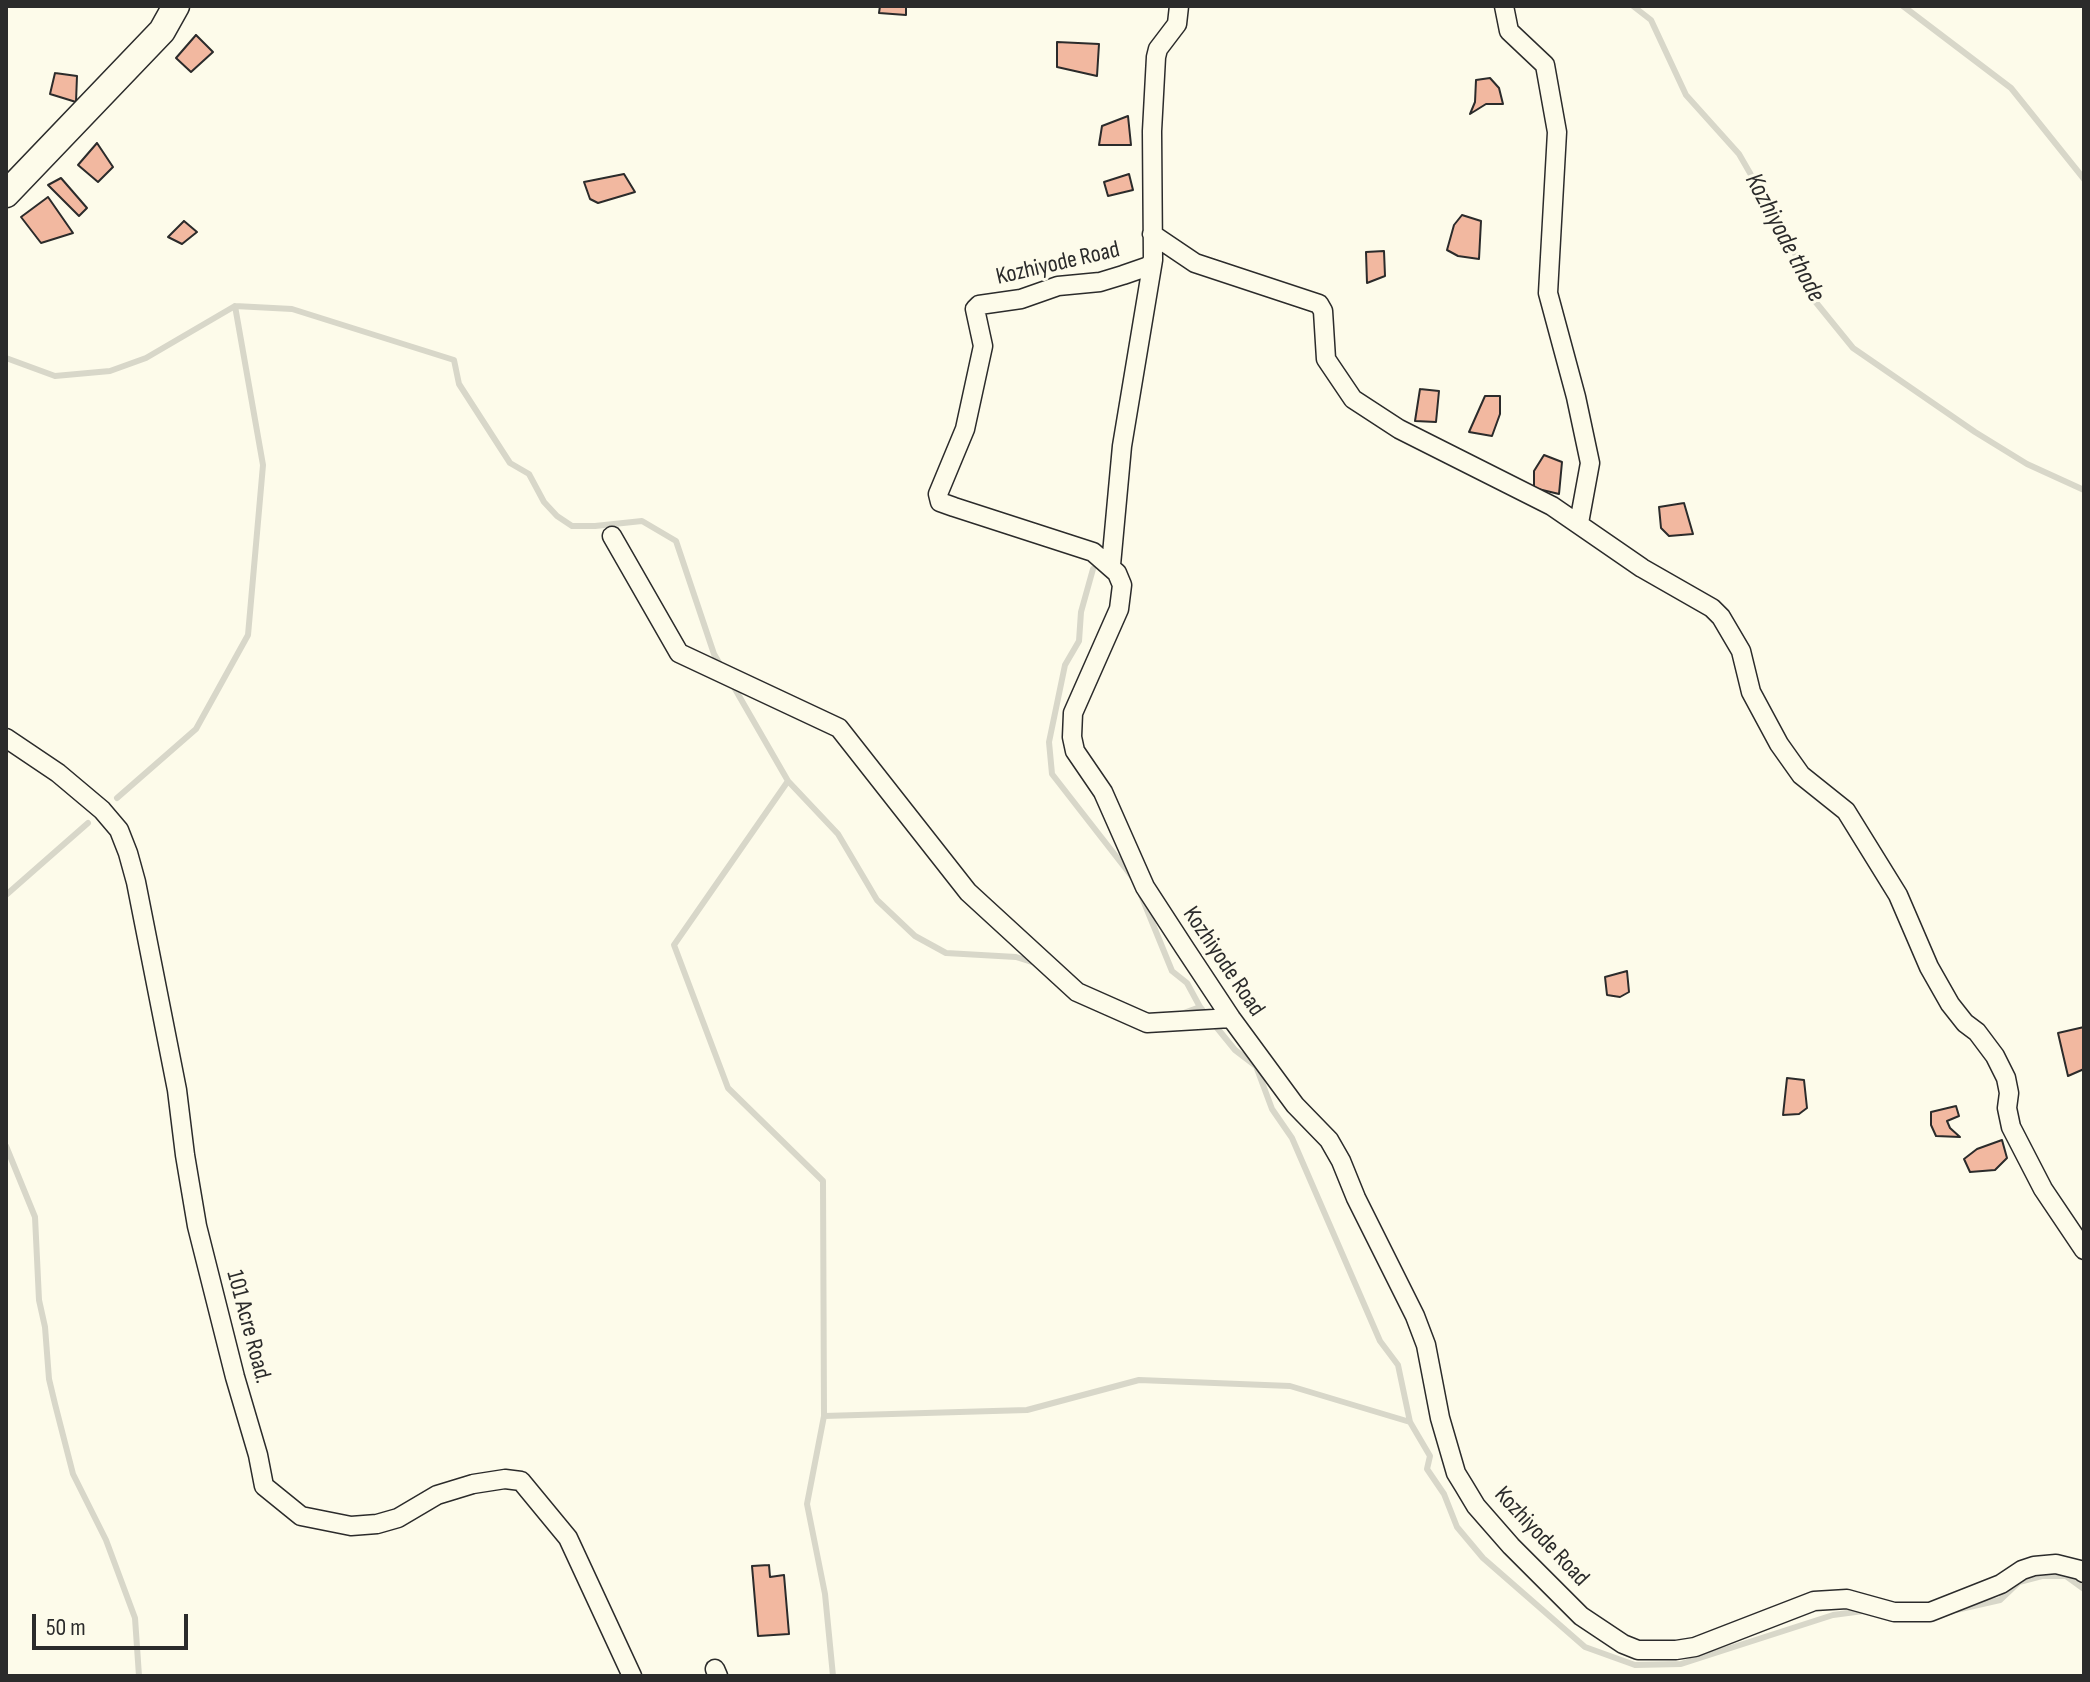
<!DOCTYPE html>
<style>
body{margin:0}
#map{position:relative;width:2090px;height:1682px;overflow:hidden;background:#fdfbea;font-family:"Sofia Sans Condensed",sans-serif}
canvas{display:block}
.frame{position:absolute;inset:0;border:8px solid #2b2b2b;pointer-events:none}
.scale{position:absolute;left:32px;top:1614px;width:156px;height:36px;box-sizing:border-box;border:4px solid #2b2b2b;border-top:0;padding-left:10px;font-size:24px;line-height:28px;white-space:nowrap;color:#2b2b2b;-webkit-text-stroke:6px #fdfbea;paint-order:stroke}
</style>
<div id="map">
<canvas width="2090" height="1682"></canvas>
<div class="frame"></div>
<div class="scale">50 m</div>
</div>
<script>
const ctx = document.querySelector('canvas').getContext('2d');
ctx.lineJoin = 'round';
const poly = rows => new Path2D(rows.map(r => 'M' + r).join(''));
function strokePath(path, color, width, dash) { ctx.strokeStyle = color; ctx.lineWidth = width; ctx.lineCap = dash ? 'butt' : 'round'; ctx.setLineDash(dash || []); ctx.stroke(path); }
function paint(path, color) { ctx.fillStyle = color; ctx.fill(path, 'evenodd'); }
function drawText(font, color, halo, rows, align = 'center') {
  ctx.font = font + ' "Sofia Sans Condensed",sans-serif'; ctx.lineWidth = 6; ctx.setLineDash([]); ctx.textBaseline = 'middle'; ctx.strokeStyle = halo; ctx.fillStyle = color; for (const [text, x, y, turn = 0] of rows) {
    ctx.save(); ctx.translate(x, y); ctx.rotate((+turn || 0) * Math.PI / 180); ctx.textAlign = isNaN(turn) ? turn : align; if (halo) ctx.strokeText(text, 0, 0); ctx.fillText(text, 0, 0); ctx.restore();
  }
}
strokePath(poly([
 [1633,6,1651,20,1686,95,1739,154,1792,246,1814,300,1853,348,1975,432,2027,464,2084,490],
 [1903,6,2011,88,2084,179],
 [6,358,55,376,110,371,146,358,235,306,292,309,454,360,459,384,510,463,529,474,544,502,557,516,572,526,595,526,642,521,676,541,714,654,721,666],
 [1093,569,1081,612,1079,641,1065,665,1049,742,1052,774,1133,878],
 [731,682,788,781,838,834,877,900,915,936,946,953,1016,957,1035,963],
 [788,781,674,945,728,1088,823,1181,824,1416,1027,1410,1139,1380,1290,1386,1410,1422],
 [117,798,196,729,248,635,263,465,235,306],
 [6,895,88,823],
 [1141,895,1172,971,1187,983,1200,1007],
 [1181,1014,1200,1007,1235,1050,1256,1066,1272,1109,1292,1138,1380,1341,1398,1365,1410,1422,1430,1456,1427,1469,1444,1494,1457,1527,1483,1558,1585,1647,1635,1665,1681,1664,1833,1615,1863,1611],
 [6,1146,35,1217,39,1300,45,1327,49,1379,55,1404,73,1474,106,1540,135,1618,139,1676],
 [824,1416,807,1504,825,1594,833,1676],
 [1956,1610,2000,1600,2019,1582,2042,1576,2066,1576,2084,1589]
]), '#d8d7c9', 6);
const building = poly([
 [880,6,906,6,906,15,879,13,880,6],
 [196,35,213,52,191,72,176,58,196,35],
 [1057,42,1099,44,1097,76,1057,67,1057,42],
 [55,73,77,76,76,102,50,94,55,73],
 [1490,78,1499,88,1503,104,1486,104,1470,114,1475,102,1476,80,1490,78],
 [1128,116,1131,145,1099,145,1102,126,1128,116],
 [97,143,113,167,98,182,78,165,97,143],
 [624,174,635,192,598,203,590,199,584,182,624,174],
 [1129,174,1133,190,1108,196,1104,182,1129,174],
 [61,178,87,208,79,216,48,185,61,178],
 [48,197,73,233,41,243,21,217,48,197],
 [1462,215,1481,221,1479,259,1458,256,1447,250,1454,225,1462,215],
 [184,221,197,232,182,244,168,237,184,221],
 [1384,251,1385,276,1367,283,1366,252,1384,251],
 [1420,389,1439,391,1436,422,1415,421,1420,389],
 [1485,396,1500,396,1500,414,1492,436,1469,432,1485,396],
 [1544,455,1562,462,1559,494,1534,488,1534,471,1544,455],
 [1684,503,1693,534,1669,536,1661,528,1659,507,1684,503],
 [1627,971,1629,992,1620,997,1607,995,1605,977,1627,971],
 [2084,1027,2084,1069,2068,1076,2058,1033,2084,1027],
 [1787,1078,1804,1080,1807,1108,1799,1114,1783,1115,1787,1078],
 [1956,1106,1959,1116,1947,1121,1950,1128,1960,1137,1936,1136,1931,1125,1931,1112,1956,1106],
 [2002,1140,2007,1158,1995,1170,1970,1172,1964,1159,1977,1149,2002,1140],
 [769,1565,770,1577,784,1575,789,1634,758,1636,752,1566,769,1565]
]);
paint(building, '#f2b8a0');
strokePath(building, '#2b2b2b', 2);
const street = poly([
 [1179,6,1177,24,1158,49,1156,57,1152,131,1153,260,1149,266,1123,275,1100,282,1058,286,1021,299,979,305,975,309,983,346,965,429,938,494,940,502,954,507,1093,552,1117,573,1122,585,1119,609,1073,713,1072,737,1075,751,1103,792,1145,887,1184,947,1231,1018,1295,1105,1329,1140,1341,1161,1356,1198,1415,1316,1426,1345,1440,1418,1456,1473,1464,1486,1476,1506,1511,1546,1581,1616,1623,1644,1638,1650,1676,1650,1695,1647,1814,1601,1847,1599,1894,1612,1930,1612,2001,1584,2022,1570,2034,1566,2056,1564,2080,1570,2084,1573],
 [1504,6,1509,31,1545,65,1557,132,1548,293,1576,397,1590,463,1579,523],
 [1152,234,1195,263,1319,304,1323,311,1326,359,1353,399,1399,429,1552,506,1642,568,1712,608,1721,617,1741,651,1751,692,1779,744,1801,775,1846,811,1898,895,1929,967,1950,1004,1965,1023,1977,1032,1995,1056,2006,1078,2009,1093,2007,1108,2011,1127,2043,1189,2084,1250],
 [612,536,679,653,839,728,968,892,1077,992,1147,1023,1231,1018],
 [1111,565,1122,446,1153,260],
 [6,738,58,773,102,810,119,830,128,853,136,882,177,1090,185,1155,197,1226,235,1377,258,1455,264,1486,301,1516,351,1526,377,1524,398,1518,437,1495,473,1484,505,1479,521,1481,568,1538,632,1676],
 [715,1669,718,1676]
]);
const secondary = poly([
 [6,194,162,31,176,6]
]);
strokePath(street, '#2b2b2b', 21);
strokePath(secondary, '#2b2b2b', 29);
strokePath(street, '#fdfbea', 18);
strokePath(secondary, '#fdfbea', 26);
drawText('24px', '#2b2b2b', '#fdfbea', [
 ["Kozhiyode Road",1058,264,-13],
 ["Kozhiyode Road",1223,962,56],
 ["101 Acre Road.",248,1327,75],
 ["Kozhiyode Road",1541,1537,47]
]);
drawText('italic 26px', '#2b2b2b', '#fdfbea', [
 ["Kozhiyode thode",1784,238,62]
]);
</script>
